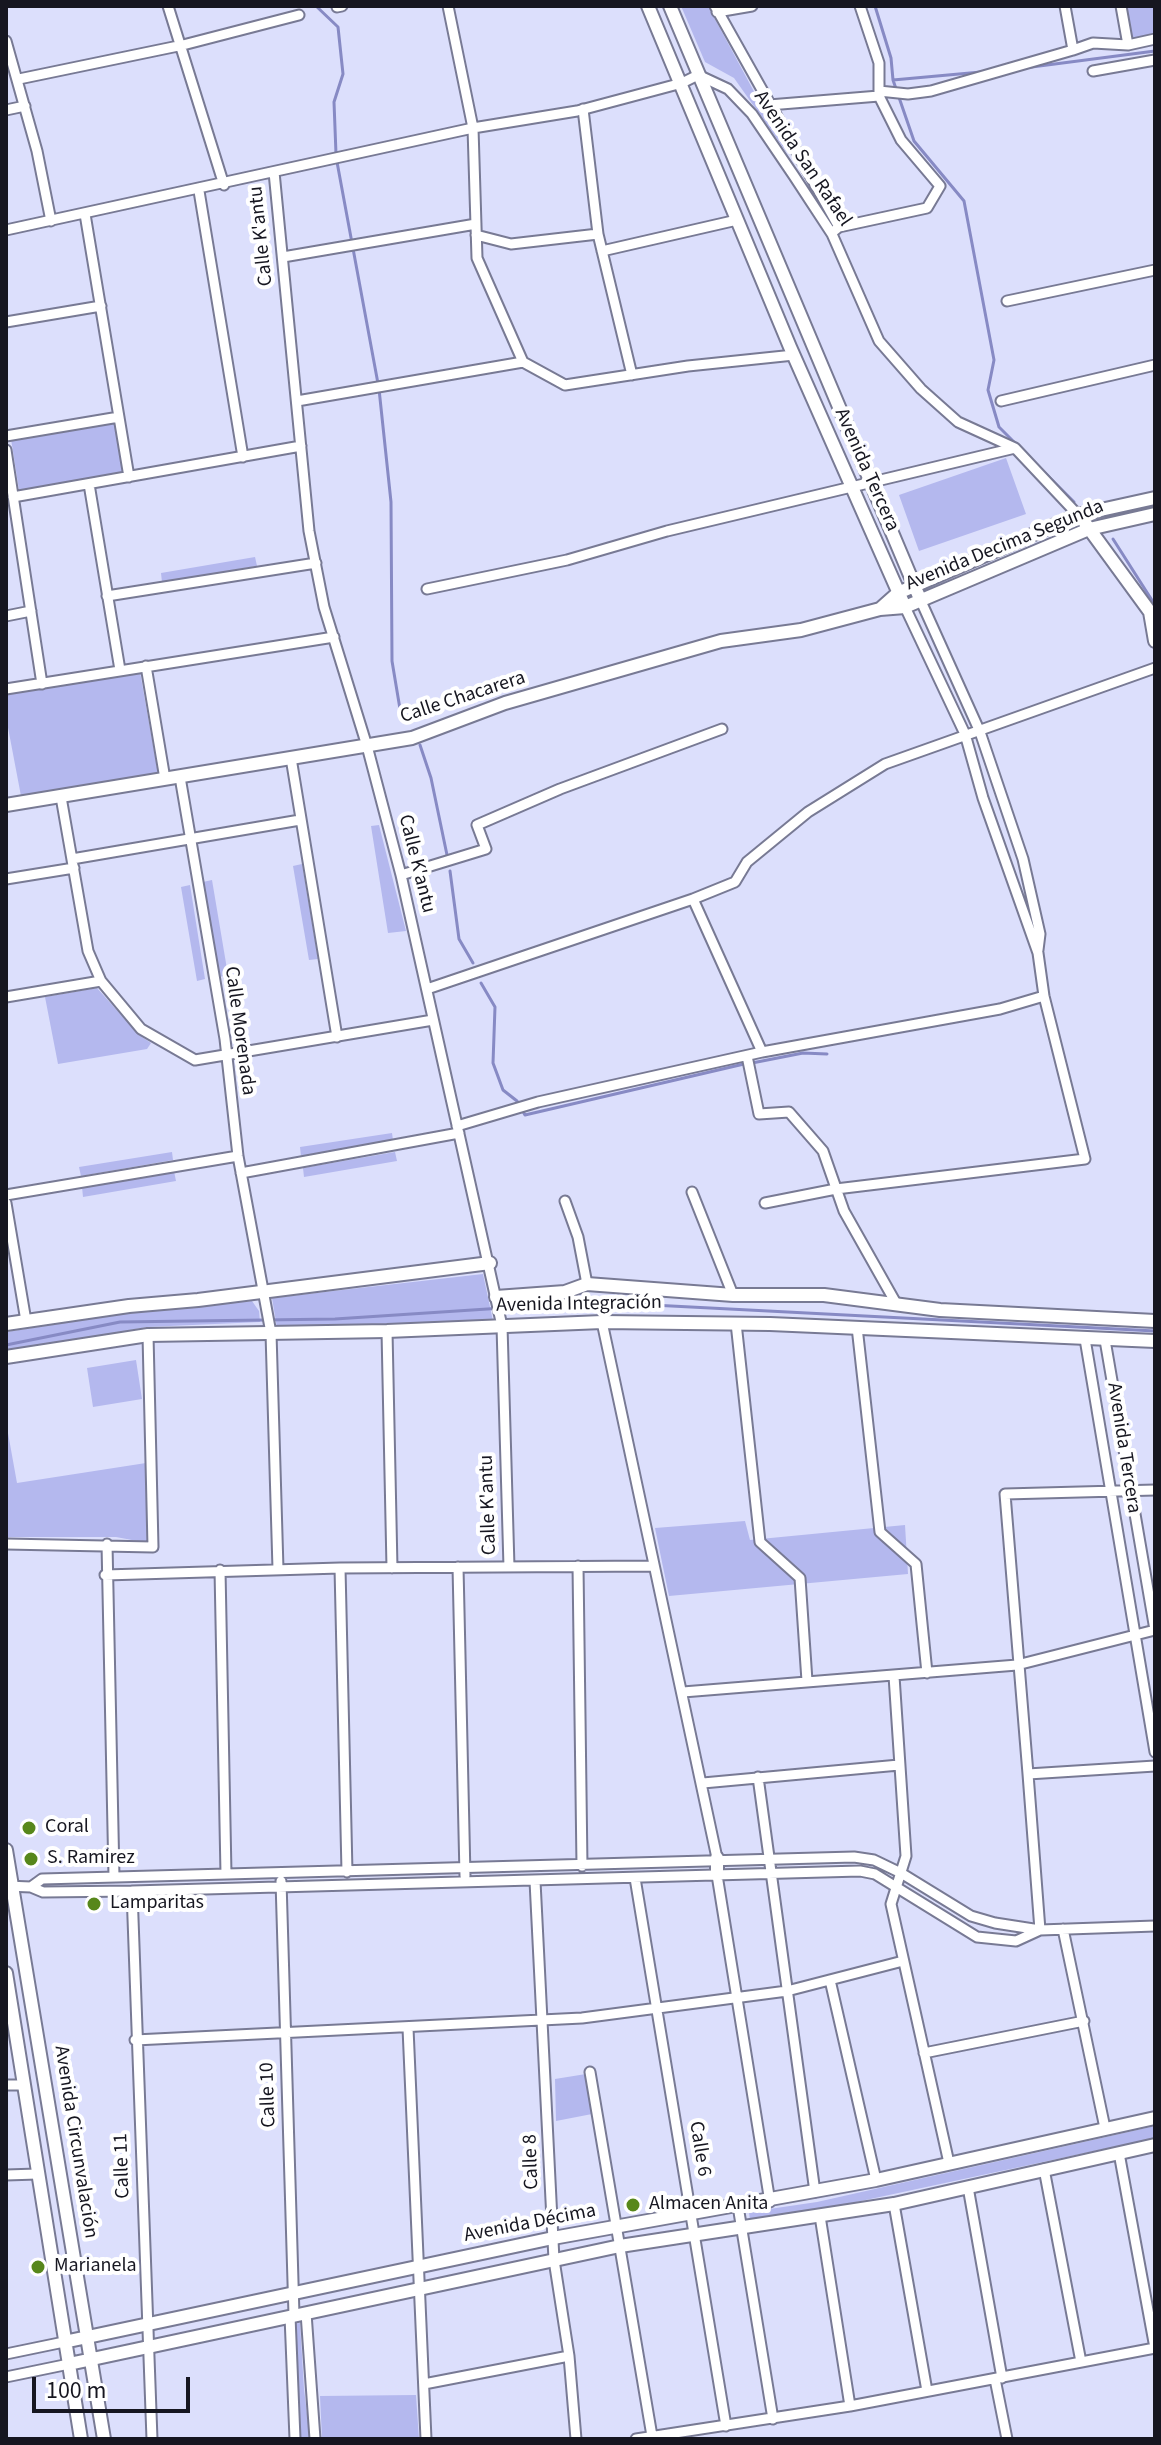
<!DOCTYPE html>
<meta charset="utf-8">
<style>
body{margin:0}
#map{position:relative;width:1161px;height:2445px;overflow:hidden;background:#dcdffc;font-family:"Source Sans 3",sans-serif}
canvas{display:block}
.frame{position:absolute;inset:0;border:8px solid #161620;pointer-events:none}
.scale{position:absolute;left:32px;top:2377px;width:158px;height:36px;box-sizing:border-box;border:4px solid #161620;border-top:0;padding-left:10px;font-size:24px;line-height:28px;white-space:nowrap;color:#161620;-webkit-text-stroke:6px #fff;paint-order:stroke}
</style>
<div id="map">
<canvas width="1161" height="2445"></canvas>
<div class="frame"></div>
<div class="scale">100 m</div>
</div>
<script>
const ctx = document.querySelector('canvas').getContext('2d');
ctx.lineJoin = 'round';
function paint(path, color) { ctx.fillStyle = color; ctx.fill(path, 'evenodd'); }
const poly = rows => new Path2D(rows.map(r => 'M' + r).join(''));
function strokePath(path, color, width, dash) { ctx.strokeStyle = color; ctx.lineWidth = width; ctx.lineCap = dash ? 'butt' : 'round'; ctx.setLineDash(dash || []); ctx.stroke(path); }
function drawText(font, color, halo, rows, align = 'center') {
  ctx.font = font + ' "Source Sans 3",sans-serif'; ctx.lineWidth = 8; ctx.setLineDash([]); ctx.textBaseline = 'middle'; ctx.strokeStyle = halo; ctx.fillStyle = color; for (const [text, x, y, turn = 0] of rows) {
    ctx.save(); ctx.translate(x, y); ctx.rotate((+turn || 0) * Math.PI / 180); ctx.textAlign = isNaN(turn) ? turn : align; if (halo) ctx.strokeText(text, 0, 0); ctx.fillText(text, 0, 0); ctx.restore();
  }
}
paint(poly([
 [681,6,708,6,787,153,734,78,705,62],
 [1127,6,1155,6,1155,37,1133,40],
 [117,423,125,474,19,490,11,439],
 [1006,458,1026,514,919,551,899,495],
 [255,557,257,566,162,582,161,573],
 [140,672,158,773,21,796,6,717,6,694],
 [379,825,406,931,388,933,371,826],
 [302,864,318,959,309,960,293,866],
 [212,880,228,975,219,977,203,882],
 [190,885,205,979,197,981,181,887],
 [97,988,139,1035,151,1043,147,1049,58,1064,45,997],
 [392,1133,393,1140,301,1156,300,1147],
 [172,1152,173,1160,81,1176,79,1167],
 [395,1152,397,1161,304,1177,303,1168],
 [174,1171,176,1181,83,1197,82,1187],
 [483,1274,493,1321,277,1328,272,1298],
 [252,1301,259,1311,260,1322,147,1327,6,1353,6,1332,121,1314],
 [136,1360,142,1399,93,1407,87,1368],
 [6,1422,17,1483,146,1463,153,1544,116,1537,6,1537],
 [745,1521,750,1540,905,1525,908,1574,669,1596,655,1528],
 [586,2074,592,2114,556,2121,555,2079],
 [1155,2126,1155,2138,819,2210,750,2221,749,2212,817,2202],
 [300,2323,304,2389,310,2439,300,2439,294,2324],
 [416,2395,419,2439,322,2439,320,2396]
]), '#b4b8ee');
strokePath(poly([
 [316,6,338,27,343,74,334,102,336,154],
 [875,6,891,58,893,80,914,141,964,201,994,360,988,390,999,427,1017,445],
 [1024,68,1155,51],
 [893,80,981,72],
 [337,162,379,389,391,502,392,661,400,709,407,722],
 [1045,473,1074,502],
 [1113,539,1155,605],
 [420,745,431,778,447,855],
 [450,871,459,939,473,963],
 [481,983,495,1007,493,1063,503,1090,517,1101,525,1115,744,1064],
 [752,1063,803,1053,827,1054],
 [6,1345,120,1322,335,1319,594,1302,1155,1331]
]), '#878ac4', 3);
const street = poly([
 [168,6,224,185],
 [448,6,473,128,477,258,523,362],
 [715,6,839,227,834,231],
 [860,6,879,63,879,95],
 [1121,6,1128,45],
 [337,7,342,6],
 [717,12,752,6],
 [6,41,37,151,51,221],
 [1073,50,1093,43,1128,45,1155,39],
 [1093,71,1155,60],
 [19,79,183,45,299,15],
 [879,91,908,94,931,91,1073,50,1065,6],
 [769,105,879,96,901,140,940,186,927,208,839,227],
 [583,109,598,234,632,375],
 [6,110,25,106],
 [274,172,309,531,324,607,367,746,401,875,502,1326,509,1567],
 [199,191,243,457],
 [85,214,129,477],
 [6,230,473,128,577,111,682,83,698,75,728,89,752,114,794,176,832,234,879,341,921,389,958,422,1015,448,1078,515],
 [476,235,511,244,598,234],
 [602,251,737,220],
 [283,257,476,224],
 [1007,301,1155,270],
 [6,322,101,306],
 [297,401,523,362,565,385,688,366,794,355],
 [1001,401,1155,365],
 [6,436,119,417],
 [6,450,42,684],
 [89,484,120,670],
 [13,497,301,446],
 [427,589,567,560,667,531,1015,448],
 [107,596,316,563],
 [920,599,980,732,1023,859,1040,934,1038,950],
 [6,616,31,611],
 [146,666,165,779],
 [6,689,334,637],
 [291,758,337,1037],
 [180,777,225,1039,238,1156,271,1333,278,1569],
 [61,797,88,951,101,981,141,1029,195,1060,433,1020],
 [72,859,300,820],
 [401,875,486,849,477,825,560,789,722,729],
 [6,879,74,868],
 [693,899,762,1052],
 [427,989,693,899,735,882,747,862,808,812,885,764,1155,668],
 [6,997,101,981],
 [747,1056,759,1114,789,1112,823,1151,844,1211,897,1305],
 [457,1126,538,1102,762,1052,1000,1009,1044,996],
 [241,1173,459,1133],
 [692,1192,733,1295],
 [6,1195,238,1156],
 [565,1201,578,1237,587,1284],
 [6,1203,26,1321],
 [765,1203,836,1189,1085,1159,1044,996,1038,953,983,798,965,734,905,607],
 [602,1322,717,1858],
 [736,1323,760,1542,800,1578,807,1681],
 [857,1327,880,1532,916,1564,927,1673],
 [387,1331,392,1568],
 [1085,1339,1155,1752],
 [1155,1490,1005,1494,1028,1774,1155,1766],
 [6,1544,153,1547,148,1335],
 [107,1544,114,1877],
 [578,1566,582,1866],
 [458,1567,465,1876],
 [340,1568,347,1872],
 [220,1570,226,1874],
 [105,1575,340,1568,654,1566],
 [894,1676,906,1856,891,1904,949,2163],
 [683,1692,1017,1665,1155,1630,1105,1340],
 [1028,1774,1040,1930],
 [758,1777,815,2192],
 [703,1783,899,1765],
 [717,1875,770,2202],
 [635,1878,726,2426],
 [281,1881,294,2315],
 [535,1881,554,2260,569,2356,576,2439],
 [6,1886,31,1887,43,1892,132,1891,860,1871,875,1874,977,1937,1016,1941,1040,1930],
 [31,1887,42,1879,854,1857,874,1860,901,1873,971,1916,995,1923,1040,1930,1155,1926],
 [132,1891,152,2439],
 [1063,1929,1105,2128],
 [830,1980,876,2180],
 [408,2028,426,2439],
 [135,2040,582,2018,787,1991,903,1961],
 [924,2053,1084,2021],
 [590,2072,652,2436],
 [6,2085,23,2085],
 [1119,2153,1155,2348],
 [1044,2169,1081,2362],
 [6,2175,37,2174],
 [968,2187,1002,2378],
 [894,2204,927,2391],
 [738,2206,773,2419],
 [820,2216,850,2406],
 [306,2313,315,2439],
 [290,2316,295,2439],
 [6,2354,64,2342],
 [6,2377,69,2364],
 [995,2379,1007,2439],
 [424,2384,569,2356],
 [636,2439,850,2406,1155,2348]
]);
const secondary = poly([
 [648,6,790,347,905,607],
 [670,6,920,599],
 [1085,523,1150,612,1155,641],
 [880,609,898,593,1078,515,1155,498],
 [6,805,412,738,505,703,721,641,801,630,880,609,905,607,1089,529,1155,514],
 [496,1297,565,1292,587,1284,733,1295,824,1295,940,1310,1155,1321],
 [6,1324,129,1306,198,1300,490,1263],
 [6,1357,148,1335,387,1331,602,1322,770,1324,1155,1341],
 [6,1850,104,2439],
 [717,1875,717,1858],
 [6,1973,81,2439],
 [64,2342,553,2238,876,2180,1155,2118],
 [69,2364,620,2246,894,2204,1155,2145]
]);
strokePath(street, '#787a94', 13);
strokePath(secondary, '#787a94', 16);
strokePath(street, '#fff', 9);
strokePath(secondary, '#fff', 12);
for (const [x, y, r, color] of [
 [29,1828,8,"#57871b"],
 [31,1859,8,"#57871b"],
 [94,1904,8,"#57871b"],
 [633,2205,8,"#57871b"],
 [38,2267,8,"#57871b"]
]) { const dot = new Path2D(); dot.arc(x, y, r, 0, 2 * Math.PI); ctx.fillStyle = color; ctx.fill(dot); strokePath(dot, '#fff', 3); }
drawText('20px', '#161620', '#fff', [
 ["Avenida San Rafael",802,159,56],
 ["Calle K'antu",262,236,-96],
 ["Avenida Tercera",866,470,66],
 ["Avenida Decima Segunda",1005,546,-22],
 ["Calle Chacarera",463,698,-18],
 ["Calle K'antu",416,864,76],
 ["Calle Morenada",239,1031,82],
 ["Avenida Integración",579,1305,-1],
 ["Avenida Tercera",1123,1448,81],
 ["Calle K'antu",489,1505,-92],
 ["Calle 10",269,2095,-92],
 ["Avenida Circunvalación",75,2142,81],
 ["Calle 6",699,2149,81],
 ["Calle 8",532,2162,-92],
 ["Calle 11",123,2166,-92],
 ["Avenida Décima",530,2224,-11]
]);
drawText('20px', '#161620', '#fff', [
 ["Coral",45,1828],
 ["S. Ramirez",47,1859],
 ["Lamparitas",110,1904],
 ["Almacen Anita",649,2205],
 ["Marianela",54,2267]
], 'left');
</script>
